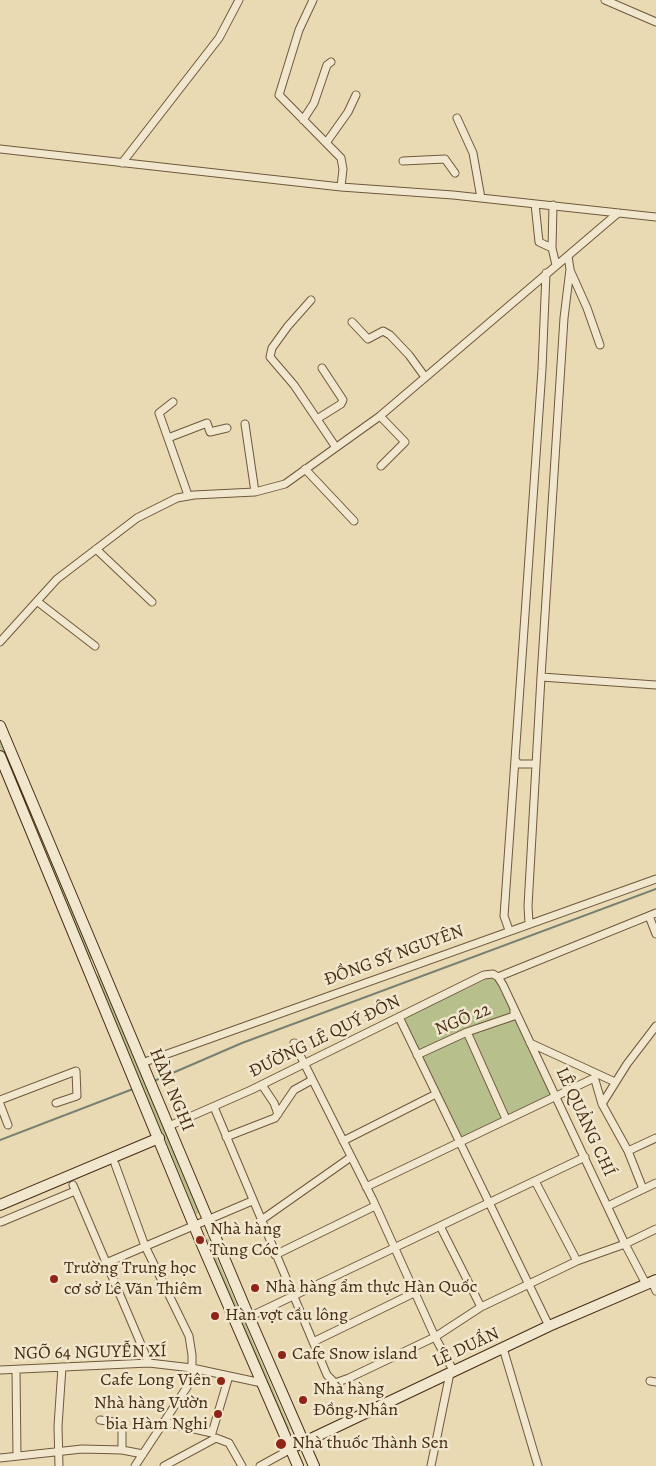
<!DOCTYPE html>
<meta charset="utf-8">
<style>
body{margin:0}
canvas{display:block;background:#e9dab3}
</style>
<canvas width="656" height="1466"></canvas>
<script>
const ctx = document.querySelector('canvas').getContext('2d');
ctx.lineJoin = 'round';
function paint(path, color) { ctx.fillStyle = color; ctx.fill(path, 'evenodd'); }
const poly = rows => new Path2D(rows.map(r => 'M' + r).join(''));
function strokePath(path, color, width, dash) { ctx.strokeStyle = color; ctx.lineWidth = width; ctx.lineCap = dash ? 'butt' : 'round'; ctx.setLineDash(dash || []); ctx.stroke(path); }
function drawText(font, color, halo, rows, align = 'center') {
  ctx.font = font + ' Alegreya,serif'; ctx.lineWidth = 5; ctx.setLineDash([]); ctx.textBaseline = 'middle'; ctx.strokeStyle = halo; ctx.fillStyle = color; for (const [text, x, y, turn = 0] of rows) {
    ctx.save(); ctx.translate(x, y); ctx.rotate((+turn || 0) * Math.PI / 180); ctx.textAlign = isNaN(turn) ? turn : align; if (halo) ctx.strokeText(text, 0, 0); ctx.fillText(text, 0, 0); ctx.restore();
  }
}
paint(poly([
 [0,738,92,959,89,960,0,748],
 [100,974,199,1213,196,1214,97,976],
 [493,976,555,1093,458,1140,403,1018],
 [208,1238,290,1429,287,1431,204,1240]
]), '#b7bf8c');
strokePath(poly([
 [154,1081,242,1043,656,889],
 [0,1140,133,1089]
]), '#788173', 2);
const street = poly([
 [313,0,299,30,279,95,341,158,343,169,341,187],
 [605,0,656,22],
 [457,118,473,153,481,198],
 [303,120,314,103,327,65,331,62],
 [326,143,348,112,356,95],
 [0,149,341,187,453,195,656,217],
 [403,161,445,159,455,173],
 [122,163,219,38,239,0],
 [535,204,539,242,552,248],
 [553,205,552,248,556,265],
 [570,270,587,308,600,345],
 [311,300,288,326,272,348,270,357,294,385,335,446],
 [352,322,368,339,383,331,390,335,409,355,425,377],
 [173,402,159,413,188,495],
 [380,416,405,442,381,466],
 [317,419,341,404,343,400,322,368],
 [245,424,255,492],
 [168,438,207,423,210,432,227,428],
 [305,469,354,521],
 [96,549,152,602],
 [38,602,95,646],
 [0,642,57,579,137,518,177,498,194,495,255,492,285,484,380,416,618,213],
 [541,677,656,685],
 [536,764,518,764,515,759,542,369,546,273],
 [649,916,656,934],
 [529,923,528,906,541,677,564,318,570,269,568,256],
 [509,930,504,916,515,759],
 [498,977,656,913],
 [399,1017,549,1326],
 [467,1032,506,1119],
 [294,1043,373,1200,435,1337,454,1372],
 [530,1043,615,1082],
 [417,1055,467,1032,514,1016,514,1010],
 [142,1063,656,879],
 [262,1085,274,1103,278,1114],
 [0,1100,76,1071,77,1096,56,1103],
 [0,1104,8,1125],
 [602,1104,627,1064,656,1026],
 [214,1107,327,1375,335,1383,349,1378,435,1337,481,1307,577,1261,625,1244,656,1229],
 [169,1126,251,1090,484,975,493,974,498,977,503,985,625,1244,646,1284],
 [226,1137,275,1118,294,1090,312,1080],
 [343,1141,436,1094],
 [628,1151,656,1138],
 [115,1164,145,1246,189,1336,192,1355,192,1368,187,1387,135,1466],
 [535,1181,577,1261],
 [73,1185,149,1363],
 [366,1187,592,1079,595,1080,602,1104,628,1151,643,1189],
 [608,1206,656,1183],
 [260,1221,351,1157],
 [1,1222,75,1191],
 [440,1226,481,1307],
 [275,1255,375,1206],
 [106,1263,252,1201],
 [652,1282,656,1291],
 [249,1317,585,1157],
 [313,1342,416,1292],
 [503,1348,538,1466],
 [0,1370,149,1363,192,1368,262,1383],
 [16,1370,17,1456],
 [650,1381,656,1382],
 [100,1420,115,1422,120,1425,122,1431,122,1450],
 [163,1422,212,1433,229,1376],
 [0,1458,82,1449,122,1450,143,1454],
 [59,1466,58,1426,62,1367],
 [164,1466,216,1438,229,1443,242,1466],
 [260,1466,291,1449],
 [431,1466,450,1373]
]);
const secondary = poly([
 [0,726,249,1317,314,1466],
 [0,756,200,1240,298,1466],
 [0,1205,159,1138],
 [298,1445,549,1326,656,1280]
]);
strokePath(street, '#6f583c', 9);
strokePath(secondary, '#462c14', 12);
strokePath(street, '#f1e7ce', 7);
strokePath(secondary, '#f1e7ce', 10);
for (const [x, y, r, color] of [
 [200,1240,5,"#8f2418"],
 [54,1279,5,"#8f2418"],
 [255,1288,5,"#8f2418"],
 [215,1316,5,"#8f2418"],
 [282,1355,5,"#8f2418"],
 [221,1381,5,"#8f2418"],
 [303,1400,5,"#8f2418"],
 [218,1414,5,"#8f2418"],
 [281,1444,6,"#8f2418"]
]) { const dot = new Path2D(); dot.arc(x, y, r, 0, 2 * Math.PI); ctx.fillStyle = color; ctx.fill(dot); strokePath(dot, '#f1e7ce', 2); }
drawText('18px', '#462c14', '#f1e7ce', [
 ["ĐỒNG SỸ NGUYÊN",394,956,-20],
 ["NGÕ 22",463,1020,-22],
 ["ĐƯỜNG LÊ QUÝ ĐÔN",325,1037,-26],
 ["HÀM NGHI",171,1090,67],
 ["LÊ QUẢNG CHÍ",585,1122,65],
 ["LÊ DUẨN",466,1348,-25],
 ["NGÕ 64 NGUYỄN XÍ",90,1353,-1]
]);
drawText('18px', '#462c14', '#f1e7ce', [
 ["Nhà hàng",210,1230],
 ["Tùng Cóc",210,1251],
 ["Trường Trung học",64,1269],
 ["cơ sở Lê Văn Thiêm",64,1290],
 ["Nhà hàng ẩm thực Hàn Quốc",265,1288],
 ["Hàn vợt cầu lông",225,1316],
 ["Cafe Snow island",292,1355],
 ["Cafe Long Viên",211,1381,"right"],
 ["Nhà hàng",313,1390],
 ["Đồng Nhân",313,1411],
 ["Nhà hàng Vườn",208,1404,"right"],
 ["bia Hàm Nghi",208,1425,"right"],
 ["Nhà thuốc Thành Sen",292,1444]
], 'left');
</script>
